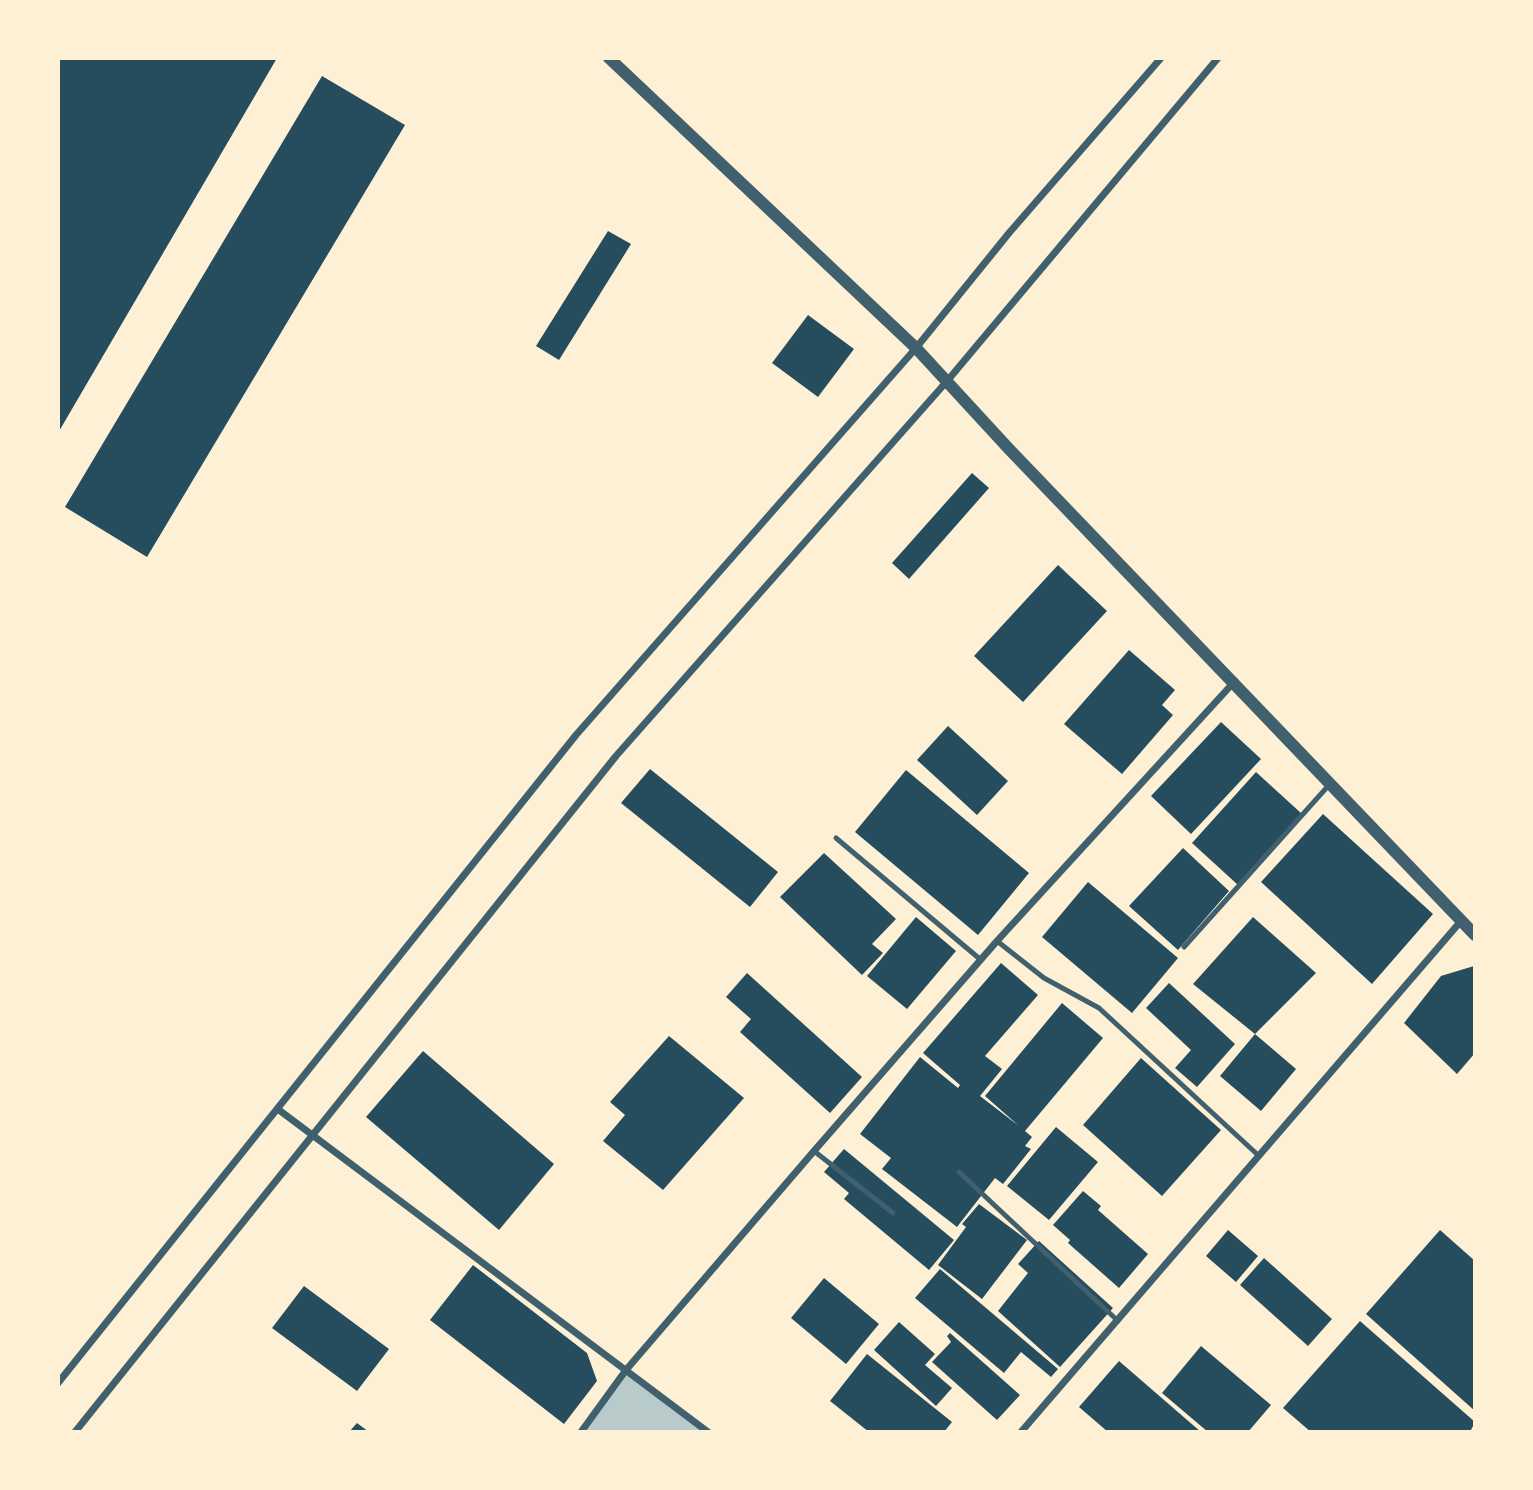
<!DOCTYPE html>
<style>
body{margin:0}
#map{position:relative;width:1533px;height:1490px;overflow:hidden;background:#fdf0d5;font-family:"Space Grotesk",sans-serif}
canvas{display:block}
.frame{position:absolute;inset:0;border:60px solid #fdf0d5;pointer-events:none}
</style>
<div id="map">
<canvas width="1533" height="1490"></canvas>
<div class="frame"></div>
</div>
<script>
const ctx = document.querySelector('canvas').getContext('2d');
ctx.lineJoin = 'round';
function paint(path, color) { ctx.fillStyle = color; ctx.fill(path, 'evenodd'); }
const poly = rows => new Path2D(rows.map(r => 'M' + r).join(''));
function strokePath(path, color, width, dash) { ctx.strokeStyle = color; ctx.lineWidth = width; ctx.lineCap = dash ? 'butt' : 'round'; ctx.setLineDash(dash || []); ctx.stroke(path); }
paint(poly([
 [626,1370,708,1432,581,1432]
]), '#b9caca');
paint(poly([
 [58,58,277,58,58,433],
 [322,76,405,125,147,557,65,507],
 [608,231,631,244,559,360,536,346],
 [808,315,854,349,818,397,772,363],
 [972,473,989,488,909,579,892,563],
 [1058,565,1107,611,1023,702,974,656],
 [1129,650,1175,690,1162,705,1173,715,1122,774,1064,724],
 [1221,722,1261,759,1191,834,1151,796],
 [948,726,1008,781,977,815,917,760],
 [650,769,778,872,750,907,621,803],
 [906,770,1029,873,978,935,855,832],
 [1256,772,1302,814,1238,885,1192,843],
 [1323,814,1433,914,1372,984,1261,882],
 [1183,848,1229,891,1178,950,1129,906],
 [824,853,896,919,872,944,883,953,862,975,780,897],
 [1088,882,1178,958,1132,1013,1042,937],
 [916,917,956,951,907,1009,867,976],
 [1253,917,1316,973,1255,1034,1296,1069,1261,1111,1220,1076,1255,1034,1193,984],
 [1001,963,1038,995,985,1056,1002,1069,980,1096,1019,1126,985,1096,1062,1003,1103,1038,1025,1131,1032,1137,1025,1146,1031,1149,1003,1184,995,1178,957,1227,882,1169,891,1158,860,1134,920,1057,958,1088,960,1085,923,1053],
 [1474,966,1475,1053,1457,1074,1404,1023,1441,976],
 [747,973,862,1077,830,1113,740,1032,751,1019,726,997],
 [1169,983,1235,1044,1197,1087,1175,1068,1191,1050,1146,1008],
 [669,1036,744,1098,663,1190,603,1141,625,1115,610,1102],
 [423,1051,554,1164,499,1230,366,1117],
 [1141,1058,1221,1130,1162,1196,1083,1125],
 [1056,1127,1098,1162,1049,1220,1007,1186],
 [844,1149,954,1240,929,1270,844,1199,849,1193,824,1172],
 [1083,1191,1101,1206,1098,1210,1148,1254,1119,1288,1068,1243,1070,1240,1053,1225],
 [979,1204,1027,1240,982,1299,938,1265,966,1227,962,1224],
 [1228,1230,1258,1256,1236,1282,1206,1256],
 [1440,1230,1475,1261,1475,1411,1366,1314],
 [1039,1241,1113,1308,1060,1367,998,1311,1028,1273,1018,1264],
 [1264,1258,1332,1319,1308,1346,1240,1285],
 [473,1265,587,1353,597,1381,564,1424,430,1320],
 [940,1269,1058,1369,1051,1377,1021,1352,1004,1373,915,1298],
 [824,1278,879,1324,846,1364,791,1318],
 [304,1286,389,1349,357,1391,272,1328],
 [1360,1321,1475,1422,1470,1432,1311,1432,1283,1408],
 [899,1322,935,1354,925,1365,952,1388,936,1406,874,1350],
 [950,1333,1020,1395,997,1420,932,1362,951,1342,947,1336],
 [1201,1346,1271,1405,1248,1432,1208,1432,1162,1393],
 [867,1354,952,1422,944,1432,869,1432,830,1401],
 [1119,1361,1201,1432,1108,1432,1079,1407],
 [357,1423,369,1432,349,1432]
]), '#264d5e');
strokePath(poly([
 [836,838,981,960],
 [997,941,1044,978,1099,1008,1259,1156],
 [1184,947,1329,785],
 [814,1151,893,1213],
 [959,1172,1118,1321]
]), '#3f606c', 5);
strokePath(poly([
 [279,1110,708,1432],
 [58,1383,576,735,916,348,1009,233,1161,58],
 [75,1432,616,756,948,380,1218,58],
 [581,1432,626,1370,814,1151,997,941,1235,681],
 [1021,1432,1461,921]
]), '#3f606c', 7);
strokePath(poly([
 [609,58,916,348,1009,449,1475,935]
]), '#3f606c', 12);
</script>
